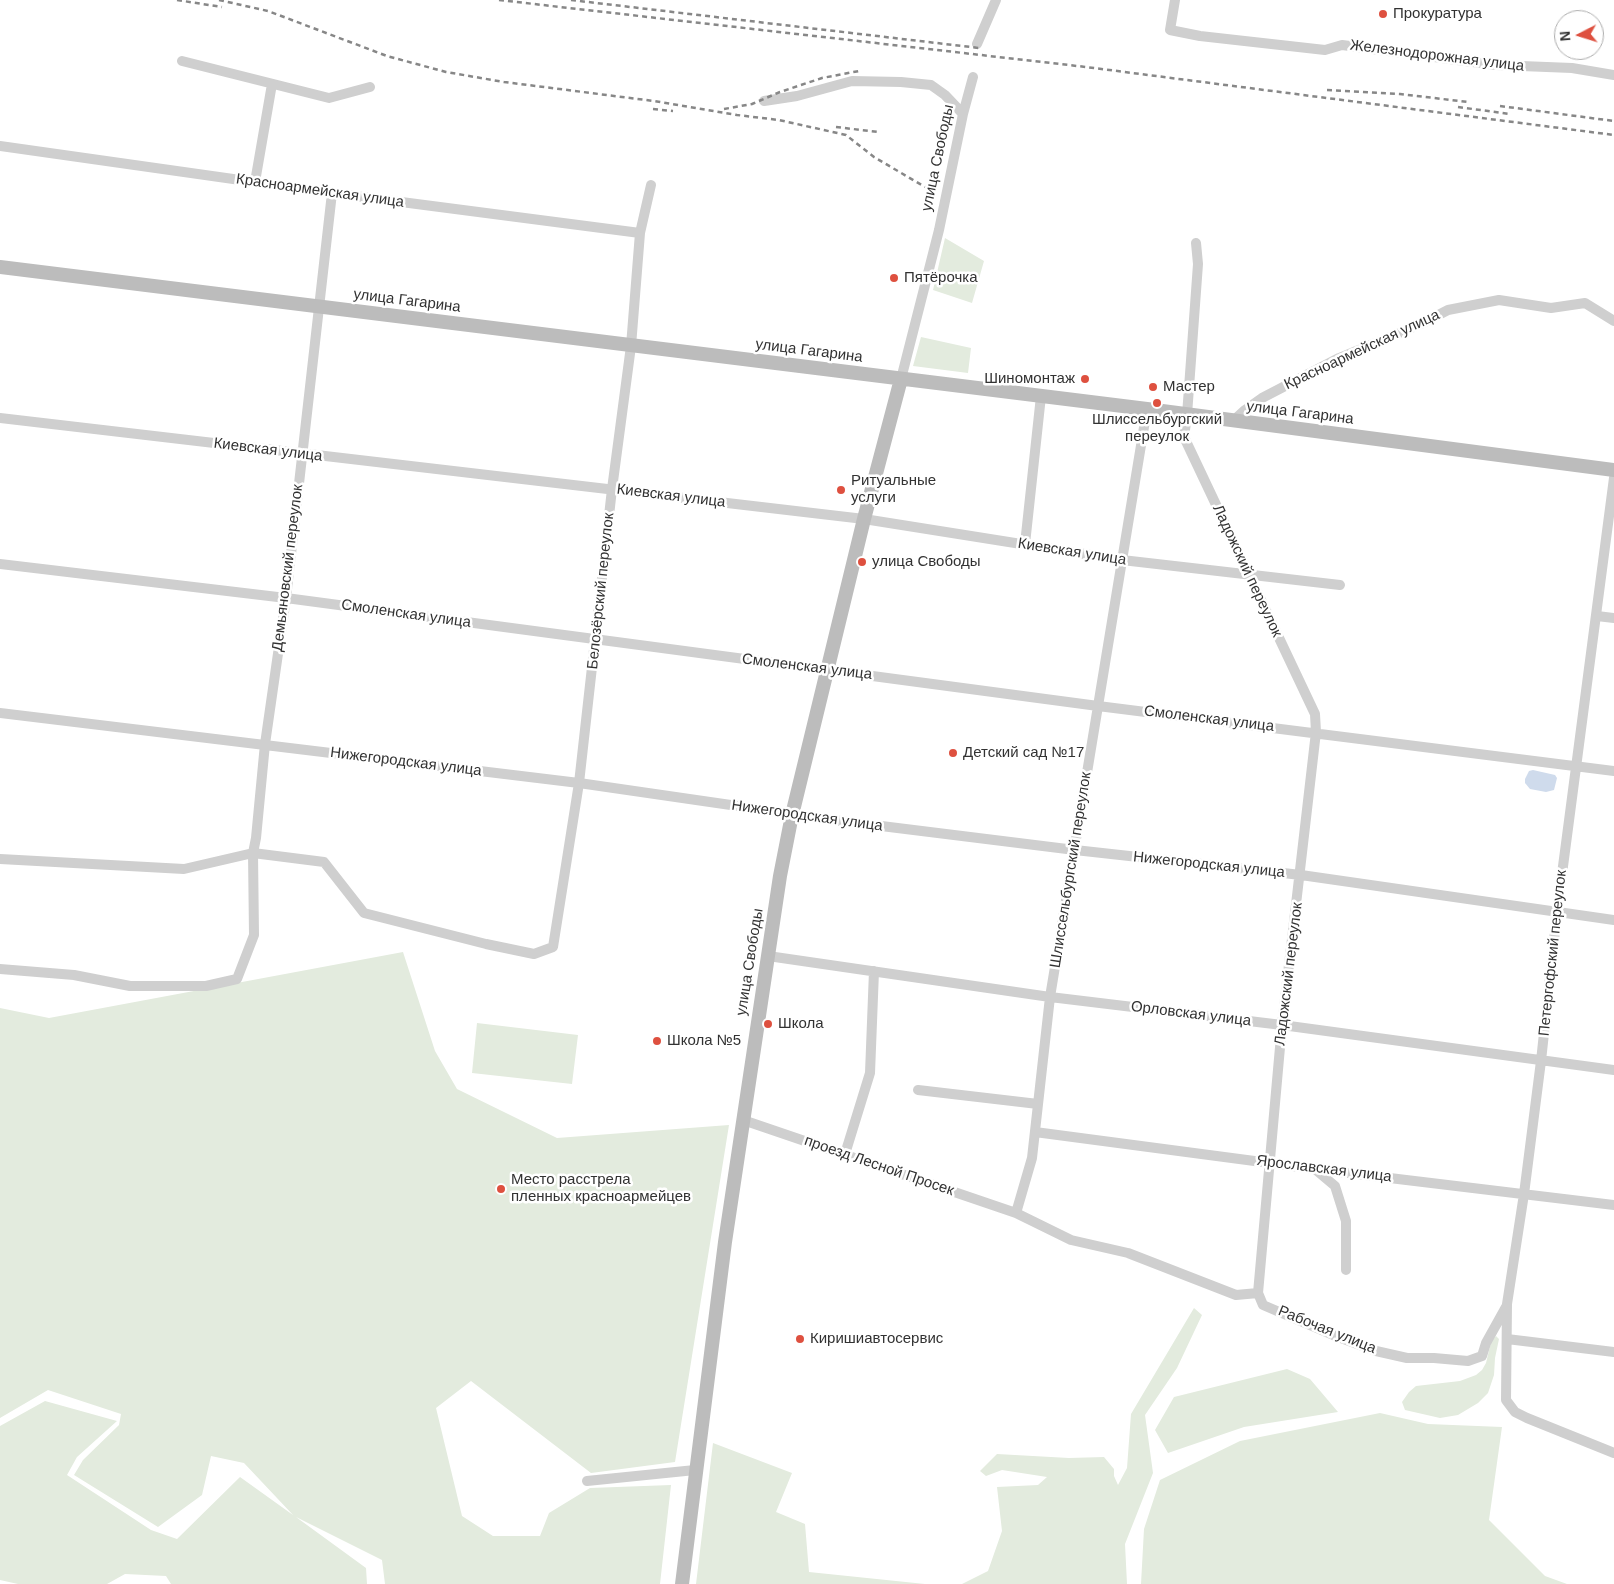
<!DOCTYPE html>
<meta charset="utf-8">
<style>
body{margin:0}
#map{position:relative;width:1614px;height:1584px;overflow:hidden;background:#fff;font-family:Helvetica,sans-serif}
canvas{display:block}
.north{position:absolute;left:1554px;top:10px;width:50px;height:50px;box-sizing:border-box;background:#fff;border:1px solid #adadad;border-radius:50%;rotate:265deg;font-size:14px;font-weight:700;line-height:20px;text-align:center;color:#323232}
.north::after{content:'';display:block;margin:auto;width:18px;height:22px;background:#de503f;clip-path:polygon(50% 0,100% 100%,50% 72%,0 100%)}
</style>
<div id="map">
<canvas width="1614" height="1584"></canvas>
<div class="north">N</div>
</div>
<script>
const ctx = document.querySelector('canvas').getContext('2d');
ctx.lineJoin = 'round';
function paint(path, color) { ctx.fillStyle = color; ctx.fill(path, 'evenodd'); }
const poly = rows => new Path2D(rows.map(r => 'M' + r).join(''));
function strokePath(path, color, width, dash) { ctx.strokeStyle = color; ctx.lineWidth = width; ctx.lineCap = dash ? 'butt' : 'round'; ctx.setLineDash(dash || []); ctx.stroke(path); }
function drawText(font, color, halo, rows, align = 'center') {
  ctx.font = font + ' Helvetica,sans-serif'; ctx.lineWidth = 5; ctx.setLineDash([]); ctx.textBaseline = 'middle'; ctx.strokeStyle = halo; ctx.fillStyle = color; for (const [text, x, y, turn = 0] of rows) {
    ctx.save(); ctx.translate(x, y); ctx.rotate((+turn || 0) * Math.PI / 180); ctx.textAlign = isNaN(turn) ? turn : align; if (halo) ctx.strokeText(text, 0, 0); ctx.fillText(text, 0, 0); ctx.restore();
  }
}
paint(poly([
 [945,238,984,261,972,303,933,290],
 [921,337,971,348,968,373,913,366],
 [403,952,435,1051,457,1089,557,1138,729,1125,675,1462,591,1473,471,1381,436,1408,462,1516,493,1536,540,1536,549,1513,590,1488,671,1485,660,1584,385,1584,382,1560,296,1517,366,1568,367,1584,171,1584,166,1576,125,1574,107,1584,18,1584,0,1580,0,1426,45,1401,117,1421,77,1457,67,1475,151,1530,177,1539,240,1477,293,1515,244,1463,211,1456,202,1495,158,1527,74,1475,83,1460,119,1425,121,1414,48,1390,0,1418,0,1008,49,1018],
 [477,1023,578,1035,572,1084,472,1073],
 [1194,1308,1202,1315,1177,1368,1145,1415,1153,1473,1125,1544,1127,1584,962,1584,988,1571,1002,1531,997,1487,1038,1485,1047,1477,1002,1470,986,1476,980,1471,997,1454,1069,1458,1104,1457,1114,1469,1114,1476,1118,1485,1127,1468,1131,1414],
 [1496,1336,1499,1339,1495,1358,1494,1375,1488,1393,1478,1403,1458,1415,1440,1418,1405,1410,1402,1402,1409,1392,1416,1386,1460,1381,1476,1375,1482,1370,1486,1363,1491,1342],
 [1287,1369,1310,1379,1338,1412,1244,1427,1168,1453,1155,1430,1174,1397],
 [1380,1413,1428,1424,1502,1427,1489,1520,1545,1576,1567,1584,1141,1584,1144,1529,1160,1480,1240,1441],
 [713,1443,792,1473,776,1512,805,1524,809,1572,925,1584,696,1584]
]), '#e3ebde');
paint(poly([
 [1533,770,1555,775,1557,778,1554,790,1546,792,1530,789,1525,783,1525,779,1529,771]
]), '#cfdbec');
strokePath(poly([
 [1175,0,1170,30,1200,36,1325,50,1342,45,1496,65,1572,68,1614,75],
 [977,44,996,0],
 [182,61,329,98,370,87],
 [764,101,797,96,852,81,901,82,931,85,945,95,963,114],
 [0,146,332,193,640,233],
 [255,182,272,84],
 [1196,243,1198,264,1187,415,1184,437,1315,714,1316,732,1282,1025,1258,1293],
 [901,379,939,230,963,114,973,77],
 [0,418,864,519,1122,560,1340,585],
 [1233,421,1245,410,1262,398,1339,358,1421,324,1448,310,1499,300,1551,308,1585,303,1614,321],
 [1614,478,1557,912,1541,1061,1524,1194,1507,1304,1506,1400,1515,1412,1527,1418,1614,1453],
 [1025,544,1041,396],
 [0,564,286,598,1098,706,1614,771],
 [1597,616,1614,618],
 [0,713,579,783,841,821,1075,850,1301,875,1614,920],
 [0,859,184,869,253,853,324,862,364,913,486,944,534,954,553,947,579,783,612,489,631,346,640,233,651,185],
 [768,956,1050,997,1282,1025,1614,1070],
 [0,969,74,975,130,986,206,986,237,979,254,935,253,853,256,838,265,744,286,598,332,193],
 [918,1090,1038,1104],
 [743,1120,1016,1213,1071,1240,1128,1253,1236,1295,1258,1293,1263,1305,1333,1335,1376,1351,1407,1358,1434,1358,1468,1361,1482,1356,1486,1343,1506,1307],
 [1035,1132,1315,1169,1614,1205],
 [845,1154,870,1073,874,971],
 [1316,1170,1335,1186,1346,1221,1346,1270],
 [1016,1213,1032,1158,1050,997,1147,409],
 [1507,1339,1614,1352],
 [587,1481,695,1470]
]), '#cfcfcf', 10);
strokePath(poly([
 [0,267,1147,409,1614,470],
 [682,1584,725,1242,780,876,792,815,864,519,901,379]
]), '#bcbcbc', 14);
strokePath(poly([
 [177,0,222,7],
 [219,0,268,11,387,56,446,72,504,82,654,101,737,115,779,120,846,135,874,157,925,187],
 [499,0,1086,67,1614,135],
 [571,0,979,48],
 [1327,90,1400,94,1468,102],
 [1500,106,1614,121],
 [1458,107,1510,114],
 [653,109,673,111],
 [724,109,752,104,780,92,822,78,859,71],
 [836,127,878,132]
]), '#878787', 2.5, [5, 4]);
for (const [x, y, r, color] of [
 [1383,14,5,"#de503f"],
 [894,278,5,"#de503f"],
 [1085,379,5,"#de503f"],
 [1153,387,5,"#de503f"],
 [1157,403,5,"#de503f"],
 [841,490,5,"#de503f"],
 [862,562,5,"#de503f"],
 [953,753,5,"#de503f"],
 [768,1024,5,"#de503f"],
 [657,1041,5,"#de503f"],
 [501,1189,5,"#de503f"],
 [800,1339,5,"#de503f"]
]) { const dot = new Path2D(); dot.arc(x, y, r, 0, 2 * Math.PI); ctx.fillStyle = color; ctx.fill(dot); strokePath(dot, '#fff', 2); }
drawText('15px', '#323232', '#fff', [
 ["Прокуратура",1393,14],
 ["Пятёрочка",904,278],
 ["Шиномонтаж",1075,379,"right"],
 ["Мастер",1163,387],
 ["Шлиссельбургский",1157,420,"center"],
 ["переулок",1157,437,"center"],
 ["Ритуальные",851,481],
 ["услуги",851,498],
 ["улица Свободы",872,562],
 ["Детский сад №17",963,753],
 ["Школа",778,1024],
 ["Школа №5",667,1041],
 ["Место расстрела",511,1180],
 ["пленных красноармейцев",511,1197],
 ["Киришиавтосервис",810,1339]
], 'left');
drawText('15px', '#323232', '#fff', [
 ["Железнодорожная улица",1437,56,7],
 ["улица Свободы",938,158,-78],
 ["Красноармейская улица",320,191,8],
 ["улица Гагарина",407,301,7],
 ["Красноармейская улица",1362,350,-25],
 ["улица Гагарина",809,351,7],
 ["улица Гагарина",1300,413,7],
 ["Киевская улица",268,450,7],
 ["Киевская улица",671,496,7],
 ["Киевская улица",1072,552,9],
 ["Демьяновский переулок",288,568,-83],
 ["Ладожский переулок",1247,571,65],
 ["Белозёрский переулок",601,591,-84],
 ["Смоленская улица",406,614,8],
 ["Смоленская улица",807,667,7],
 ["Смоленская улица",1209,719,7],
 ["Нижегородская улица",406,762,7],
 ["Нижегородская улица",807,816,8],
 ["Нижегородская улица",1209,865,6],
 ["Шлиссельбургский переулок",1071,870,-81],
 ["Петергофский переулок",1553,953,-84],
 ["улица Свободы",750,962,-81],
 ["Ладожский переулок",1289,974,-83],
 ["Орловская улица",1191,1014,7],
 ["проезд Лесной Просек",879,1166,19],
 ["Ярославская улица",1324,1169,7],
 ["Рабочая улица",1327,1330,22]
]);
</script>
